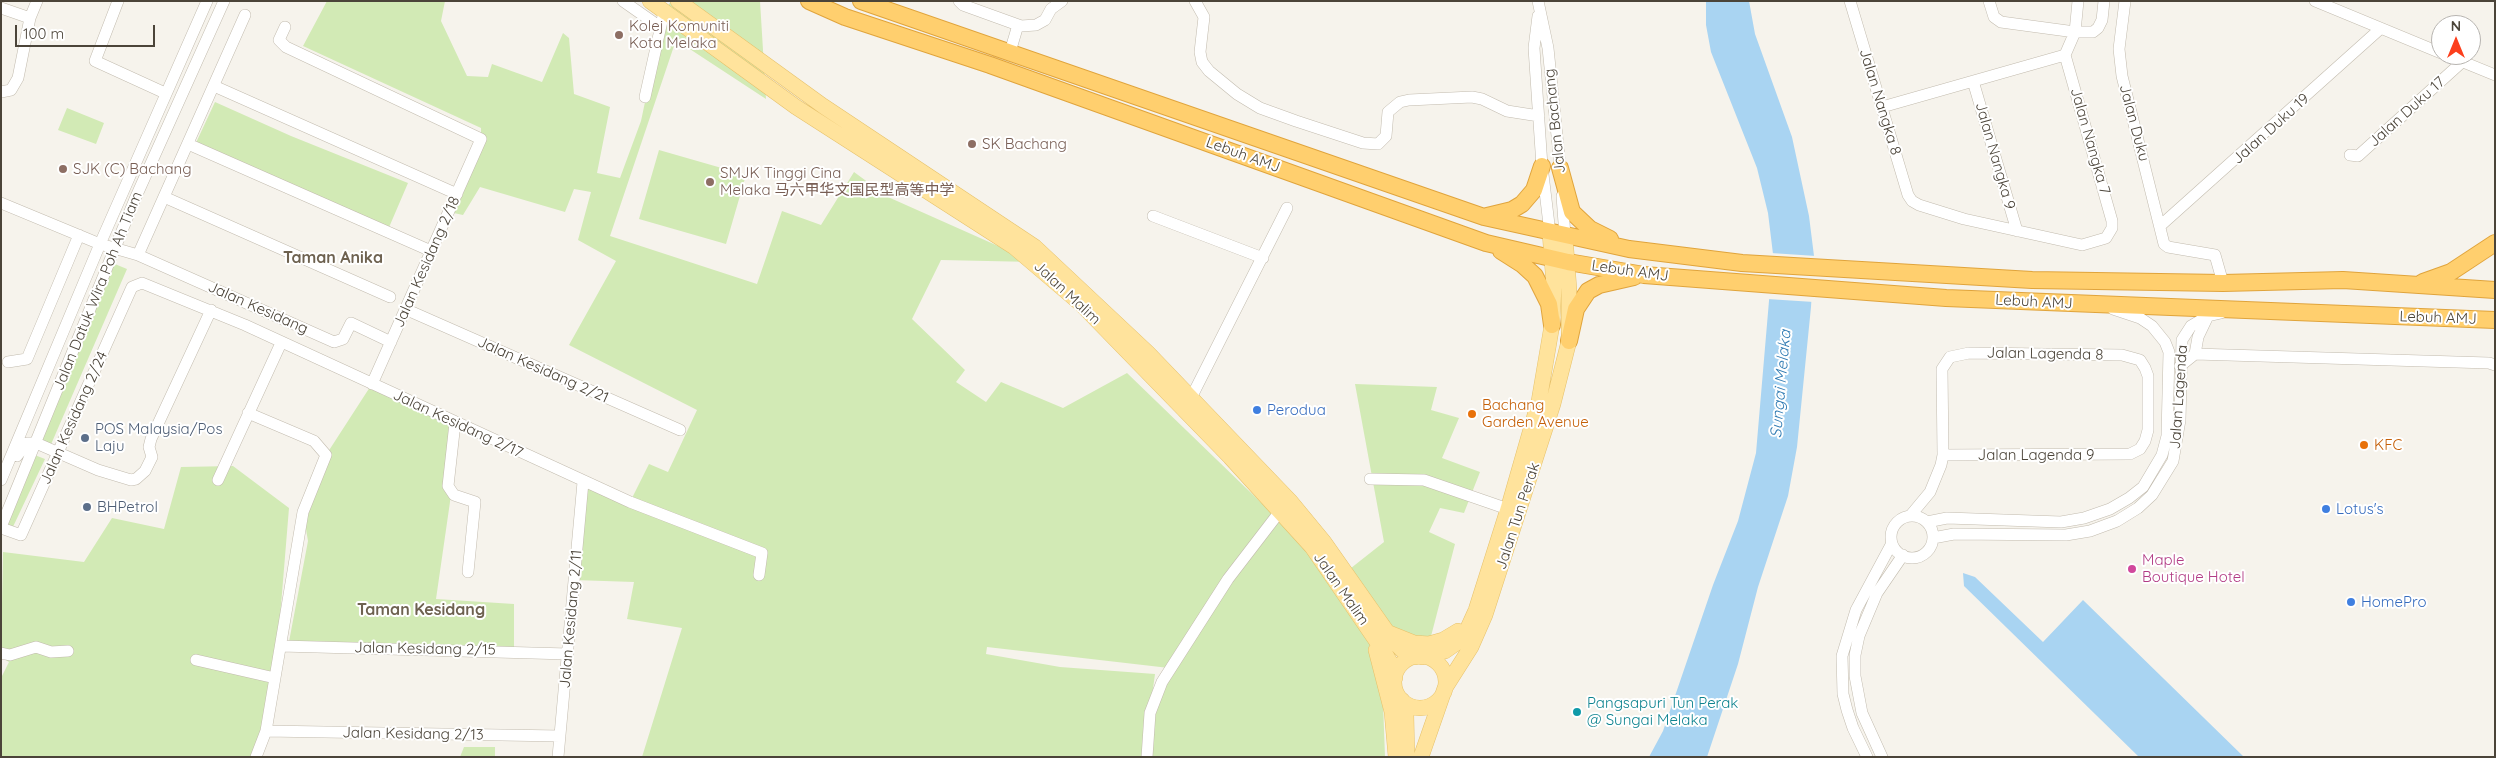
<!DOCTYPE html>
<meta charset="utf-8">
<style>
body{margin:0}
#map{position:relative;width:2496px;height:758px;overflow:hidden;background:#f6f3ec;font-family:Quicksand,sans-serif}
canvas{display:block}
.frame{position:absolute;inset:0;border:2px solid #4b4439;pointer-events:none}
.north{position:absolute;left:2431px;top:15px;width:50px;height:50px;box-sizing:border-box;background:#fff;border:1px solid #b7b4b0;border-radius:50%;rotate:0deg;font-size:14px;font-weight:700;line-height:20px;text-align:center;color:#4b4439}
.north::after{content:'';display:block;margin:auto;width:18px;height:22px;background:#fc3f1d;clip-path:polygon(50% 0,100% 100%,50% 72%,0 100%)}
.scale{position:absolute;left:15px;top:25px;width:140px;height:22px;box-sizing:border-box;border:2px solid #4b4439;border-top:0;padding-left:6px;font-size:15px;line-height:18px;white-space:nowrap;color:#4b4439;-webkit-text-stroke:4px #fff;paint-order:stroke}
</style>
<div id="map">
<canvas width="2496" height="758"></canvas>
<div class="frame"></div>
<div class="north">N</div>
<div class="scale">100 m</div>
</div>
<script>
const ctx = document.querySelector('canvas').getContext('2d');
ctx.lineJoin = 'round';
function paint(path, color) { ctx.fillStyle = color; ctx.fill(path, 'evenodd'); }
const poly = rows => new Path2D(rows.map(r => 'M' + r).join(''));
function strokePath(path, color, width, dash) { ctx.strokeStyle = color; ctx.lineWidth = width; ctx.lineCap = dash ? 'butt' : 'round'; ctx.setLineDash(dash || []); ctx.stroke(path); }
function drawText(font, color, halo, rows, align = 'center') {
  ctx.font = font + ' Quicksand,"Noto Sans SC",sans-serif'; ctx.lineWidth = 4; ctx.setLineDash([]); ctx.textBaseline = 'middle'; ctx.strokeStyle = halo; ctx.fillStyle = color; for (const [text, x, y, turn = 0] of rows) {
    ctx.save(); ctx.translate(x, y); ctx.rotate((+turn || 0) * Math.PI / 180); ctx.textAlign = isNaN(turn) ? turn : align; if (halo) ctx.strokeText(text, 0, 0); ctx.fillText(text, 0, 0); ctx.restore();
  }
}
paint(poly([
 [327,1,445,1,441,21,467,76,488,77,492,64,542,82,563,33,569,38,574,94,610,107,597,173,620,178,641,121,664,12,671,1,760,1,766,99,676,40,610,236,757,284,782,211,821,225,854,172,888,197,1034,262,941,260,912,319,965,370,956,382,986,402,1001,382,1063,408,1127,373,1276,517,1346,572,1384,542,1355,384,1437,387,1431,410,1459,418,1442,458,1480,472,1464,513,1440,508,1429,532,1455,544,1429,644,1381,647,1385,757,642,757,682,628,627,619,634,582,574,580,583,482,630,502,649,464,668,472,697,410,569,345,616,261,578,240,591,192,574,189,565,212,480,187,463,215,449,212,481,139,481,128,303,46],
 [987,647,1169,668,1150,711,1155,674,1060,667,986,654],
 [215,102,291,136,408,183,387,232,194,147],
 [67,108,104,123,96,144,58,130],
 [659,150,746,175,726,244,639,219],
 [110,262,127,269,49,449,36,443],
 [370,387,455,423,450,502,436,599,514,604,514,652,288,647,308,541,303,512,326,455],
 [32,454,45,459,11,531,3,528],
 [233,466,289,508,275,678,256,757,1,757,1,678,9,662,1,657,3,552,84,562,112,518,164,529,181,467],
 [464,747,495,747,495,757,460,757]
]), '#d2eab5');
paint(poly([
 [1706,1,1749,1,1755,34,1792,137,1809,216,1814,256,1811,307,1797,447,1788,496,1758,587,1738,664,1707,757,1649,757,1663,731,1713,585,1738,521,1756,453,1773,254,1768,213,1757,168,1711,52,1706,25],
 [1963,573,1975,577,2043,642,2083,600,2244,757,2139,757,1964,586]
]), '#a9d4f2');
paint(poly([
 [1771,253,1816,256,1814,302,1767,299]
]), '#f6f3ec');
const minor = poly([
 [118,1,95,61,165,93],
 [623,1,660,27],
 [959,1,963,5,1021,26,1036,25,1045,20,1051,9,1062,1],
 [1195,1,1204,17,1200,52,1202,62,1209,71,1237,94,1260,108,1296,121,1363,143,1378,144,1386,136,1388,112,1400,102,1409,100,1472,97,1482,99,1507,111,1539,116],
 [1538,1,1548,48,1561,175],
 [1850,1,1908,195,1912,201,1919,205,1964,219,2082,245,2106,238,2112,228,2112,221,2065,55],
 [1989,1,1994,17,2001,22,2075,32,2093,32,2098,28,2102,20,2104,1],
 [2125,1,2119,49,2122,76,2164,244,2168,247,2215,255,2223,283],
 [2315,1,2441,53],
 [1,8,30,18],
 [1538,16,1534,48,1542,166,1550,233],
 [285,27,279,40,286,47,481,139,372,384],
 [1010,52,1018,25],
 [2065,55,2075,32,2078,1],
 [2446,55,2495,75],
 [1973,81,2017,231],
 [214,86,457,194],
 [1,92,11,90,18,78,30,18,37,1],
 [645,97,664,12],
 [1882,107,2065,55],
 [188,144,431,251],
 [2350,155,2358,156,2462,62],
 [1562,196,1565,236],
 [164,197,390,297],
 [1,203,100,244,138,255,334,342,343,339,351,323,391,342],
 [1153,216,1263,258],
 [2160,226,2380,29],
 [138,255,245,15],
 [405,309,680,430],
 [2195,354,2198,337,2208,316],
 [8,362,27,359,79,235],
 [2180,366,2195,354,2489,363,2495,365],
 [1191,398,1287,208],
 [248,413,314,441,326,455,303,512,266,731,256,757],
 [455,423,448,486,454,495,475,502,468,572],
 [17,456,27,443,36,443,98,470,131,480,136,479,145,471,152,457,149,447,151,439,211,310],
 [1370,479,1424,480,1508,509],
 [1,480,100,244,207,1],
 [218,480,281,343],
 [1910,516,1930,492,1941,465,1943,455,1942,369,1950,357,1969,353,2122,355,2140,360,2145,368,2148,376,2148,430,2145,441,2140,449,2130,454,1943,455],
 '1891 537a21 21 0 1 1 42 0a21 21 0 1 1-42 0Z',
 [1927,522,1947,518,2061,522,2084,518,2110,509,2129,498,2143,487,2162,455,2167,436,2169,352,2165,342,2152,326,2140,318,2113,309],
 [1,527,135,199,224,1],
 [1,528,21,535,132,287,142,283,245,325,630,502,762,553,759,575],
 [1933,538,1954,534,2066,535,2090,531,2117,521,2138,508,2152,495,2173,461,2180,420,2182,340,2191,326,2208,316,2221,313],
 [281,646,568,654],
 [1,653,10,655,36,647,51,652,68,651],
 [196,660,275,678],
 [266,731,560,736],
 [558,757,583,482],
 [1147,757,1150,713,1162,682,1228,579,1281,510],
 [1867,757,1853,728,1847,710,1843,694,1842,656,1856,610,1892,543],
 [1882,757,1862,713,1855,676,1855,655,1859,636,1877,593,1903,555]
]);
const major = poly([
 [650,1,796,107,1014,247,1081,304,1230,457,1312,547,1386,655,1392,665,1395,678],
 [678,1,823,106,1035,247,1148,353,1291,502,1324,542,1395,643,1402,650,1416,657],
 [1389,633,1414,643,1429,644,1443,640,1458,631],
 [1376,650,1392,712,1396,757],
 '1394 682a26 26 0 1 1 52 0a26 26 0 1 1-52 0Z',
 [1422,657,1445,651,1458,642,1466,632,1476,610,1508,509,1539,401,1552,325,1554,286,1550,233],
 [1402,700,1406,714,1407,757],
 [1421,757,1445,688,1471,647,1485,615,1553,404,1569,341,1569,289,1565,236]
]);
const highway = poly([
 [809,1,845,17,990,65,1486,243,1568,262,1644,275,1946,298,2495,320],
 [861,1,1484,217,1629,249,1742,263,2032,280,2223,283,2343,280,2495,290],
 [1560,168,1572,212,1590,229,1610,239],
 [1487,216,1512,210,1522,204,1534,190,1542,166],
 [1501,251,1523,265,1535,276,1549,304,1552,325],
 [2423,282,2451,272,2495,243],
 [1569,341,1576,309,1588,291,1599,285,1634,277]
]);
strokePath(minor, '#c2bbae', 12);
strokePath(major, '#e6c16a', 16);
strokePath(highway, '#e0a43c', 18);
strokePath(minor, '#fff', 11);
strokePath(major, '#ffe39c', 15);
strokePath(highway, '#ffcf6e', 16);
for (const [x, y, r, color] of [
 [619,35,5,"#8d6e63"],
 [972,144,5,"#8d6e63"],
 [63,169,5,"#8d6e63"],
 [710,182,5,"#8d6e63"],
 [1257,410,5,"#3f7fe0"],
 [1472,414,5,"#e8710a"],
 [85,438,5,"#5c6f8a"],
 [2364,445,5,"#e8710a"],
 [87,507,5,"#5c6f8a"],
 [2326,509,5,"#3f7fe0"],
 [2132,569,5,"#d1479c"],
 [2351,602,5,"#3f7fe0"],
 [1577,712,5,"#0f9aa8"]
]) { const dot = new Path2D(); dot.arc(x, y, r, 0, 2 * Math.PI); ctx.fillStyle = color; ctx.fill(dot); strokePath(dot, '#fff', 2); }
drawText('15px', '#785e54', '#fff', [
 ["Kolej Komuniti",629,26],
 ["Kota Melaka",629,43],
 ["SK Bachang",982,144],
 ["SJK (C) Bachang",73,169],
 ["SMJK Tinggi Cina",720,173],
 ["Melaka 马六甲华文国民型高等中学",720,190]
], 'left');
drawText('15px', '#4b4439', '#fff', [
 ["Jalan Nangka 8",1880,102,73],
 ["Jalan Duku 17",2407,112,-42],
 ["Jalan Bachang",1555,121,-96],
 ["Jalan Duku",2134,123,75],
 ["Jalan Duku 19",2271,129,-42],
 ["Jalan Nangka 7",2090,141,74],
 ["Lebuh AMJ",1243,155,20],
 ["Jalan Nangka 9",1995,156,74],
 ["Jalan Kesidang 2/18",427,262,-66],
 ["Lebuh AMJ",1630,271,8],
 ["Jalan Datuk Wira Poh Ah Tiam",98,291,-68],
 ["Jalan Malim",1067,293,43],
 ["Lebuh AMJ",2034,302,3],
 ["Jalan Kesidang",258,308,24],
 ["Lebuh AMJ",2438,318,2],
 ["Jalan Lagenda 8",2045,354,1],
 ["Jalan Kesidang 2/21",543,370,24],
 ["Jalan Lagenda",2179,397,-86],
 ["Jalan Kesidang 2/24",74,418,-66],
 ["Jalan Kesidang 2/17",458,424,25],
 ["Jalan Lagenda 9",2036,455],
 ["Jalan Tun Perak",1518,516,-72],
 ["Jalan Malim",1341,589,55],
 ["Jalan Kesidang 2/11",571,619,-85],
 ["Jalan Kesidang 2/15",425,649,1],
 ["Jalan Kesidang 2/13",413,734,1]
]);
drawText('15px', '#c56008', '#fff', [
 ["Bachang",1482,405],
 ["Garden Avenue",1482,422],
 ["KFC",2374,445]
], 'left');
drawText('15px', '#366cbe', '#fff', [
 ["Perodua",1267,410],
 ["Lotus's",2336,509],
 ["HomePro",2361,602]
], 'left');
drawText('15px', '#4e5e75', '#fff', [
 ["POS Malaysia/Pos",95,429],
 ["Laju",95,446],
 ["BHPetrol",97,507]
], 'left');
drawText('15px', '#b23c85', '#fff', [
 ["Maple",2142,560],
 ["Boutique Hotel",2142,577]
], 'left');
drawText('15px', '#0d838f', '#fff', [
 ["Pangsapuri Tun Perak",1587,703],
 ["@ Sungai Melaka",1587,720]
], 'left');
drawText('bold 16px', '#6e6250', '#fff', [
 ["Taman Anika",333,258],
 ["Taman Kesidang",421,610]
]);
drawText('italic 16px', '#2e7ab2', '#fff', [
 ["Sungai Melaka",1781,384,-85]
]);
</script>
